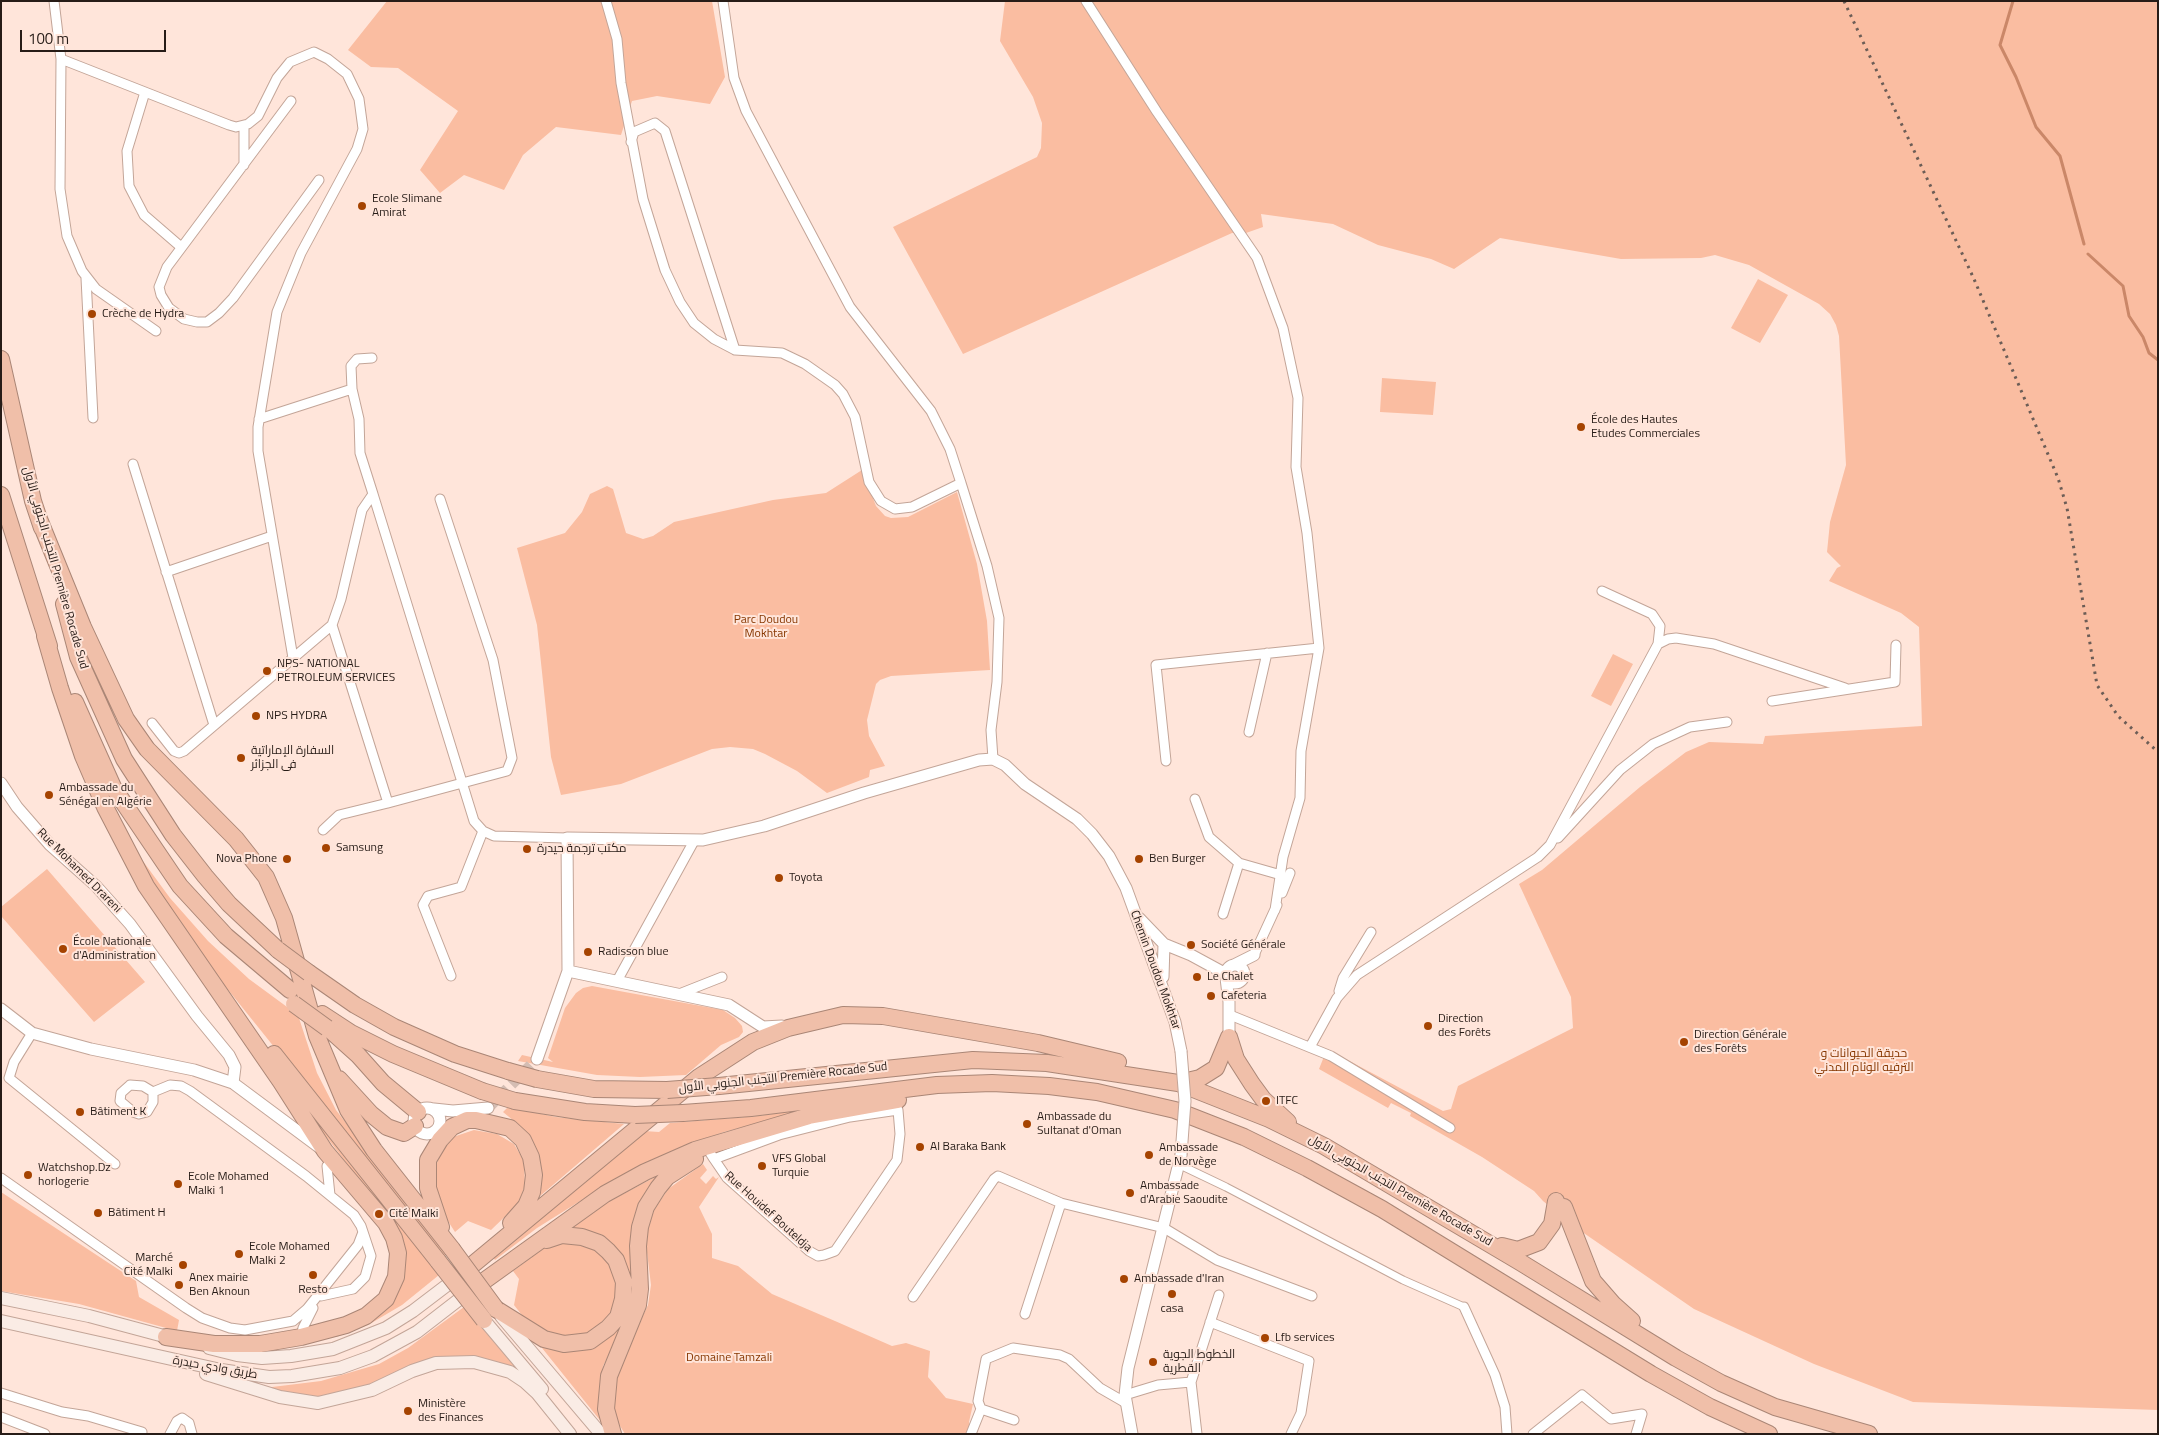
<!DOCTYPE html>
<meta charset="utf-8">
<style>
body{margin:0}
#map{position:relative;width:2159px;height:1435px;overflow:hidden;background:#ffe5da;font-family:"Titillium Web",sans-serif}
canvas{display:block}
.frame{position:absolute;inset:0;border:2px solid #271c17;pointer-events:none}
.scale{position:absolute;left:20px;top:30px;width:146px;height:22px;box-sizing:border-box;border:2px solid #271c17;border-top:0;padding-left:6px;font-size:15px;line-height:18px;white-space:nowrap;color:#271c17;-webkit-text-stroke:4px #ffe5da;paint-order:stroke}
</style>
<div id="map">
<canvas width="2159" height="1435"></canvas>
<div class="frame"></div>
<div class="scale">100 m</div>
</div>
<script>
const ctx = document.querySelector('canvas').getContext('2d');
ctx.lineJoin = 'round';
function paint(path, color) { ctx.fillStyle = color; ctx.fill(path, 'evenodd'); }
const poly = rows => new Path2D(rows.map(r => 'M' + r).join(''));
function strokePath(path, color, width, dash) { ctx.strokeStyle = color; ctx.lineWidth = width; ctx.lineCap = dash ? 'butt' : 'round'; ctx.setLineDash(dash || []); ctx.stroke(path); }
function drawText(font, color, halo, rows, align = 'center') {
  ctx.font = font + ' "Titillium Web",Cairo,sans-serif'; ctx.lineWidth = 4; ctx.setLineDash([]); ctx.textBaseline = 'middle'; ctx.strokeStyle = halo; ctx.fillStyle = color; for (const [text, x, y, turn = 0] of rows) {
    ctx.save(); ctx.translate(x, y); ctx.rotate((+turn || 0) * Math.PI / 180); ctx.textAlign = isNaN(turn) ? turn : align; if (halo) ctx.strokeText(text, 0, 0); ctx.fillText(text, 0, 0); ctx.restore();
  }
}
paint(poly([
 [387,1,712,1,725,77,710,104,657,96,632,101,621,135,556,127,523,155,504,190,464,175,440,193,420,170,458,111,398,68,371,67,348,50],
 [1005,1,2158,1,2158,1410,1913,1402,1814,1364,1694,1309,1575,1227,1543,1201,1534,1191,1482,1157,1410,1116,1411,1113,1391,1103,1388,1108,1319,1069,1327,1049,1443,1111,1451,1109,1458,1086,1573,1028,1571,997,1519,884,1542,870,1640,787,1686,752,1709,742,1763,744,1765,736,1922,726,1919,627,1901,613,1829,581,1837,568,1841,566,1827,552,1830,522,1846,465,1839,336,1836,325,1830,314,1819,304,1749,265,1715,255,1701,258,1621,259,1500,238,1454,269,1431,259,1378,245,1333,224,1261,214,1263,227,1246,233,1232,233,963,354,893,227,1037,157,1041,148,1042,123,1033,97,1000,41],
 [1758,279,1788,295,1760,343,1731,328],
 [1382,378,1436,382,1433,415,1380,412],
 [862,470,876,506,885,516,891,518,908,517,957,492,977,564,987,621,990,670,891,676,880,680,876,684,867,720,869,736,885,766,870,770,869,777,827,793,797,771,765,754,753,749,730,747,712,749,621,784,561,795,551,757,537,625,517,548,565,533,582,512,590,494,607,486,613,489,626,533,643,539,653,536,674,522,773,500,826,493],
 [1613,654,1633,664,1611,706,1591,696],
 [137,853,170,898,208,941,249,979,298,1015,317,1073,336,1110,446,1254,443,1257,217,976,166,907],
 [47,869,145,982,94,1022,1,916,1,907],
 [592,986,723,1010,735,1018,742,1026,743,1032,739,1037,721,1045,686,1075,640,1077,597,1075,518,1061,522,1055,553,1062,548,1058,565,1008,576,993,583,988],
 [307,1107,439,1275,402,1305,368,1325,339,1336,301,1344,384,1306,397,1229,305,1109],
 [508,1107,556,1117,624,1124,532,1203,520,1126,503,1112],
 [815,1108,724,1132,702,1140,585,1198,537,1228,495,1260,491,1254,644,1131,659,1132,670,1123,758,1116],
 [474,1130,497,1134,514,1144,524,1161,525,1185,519,1203,491,1230,468,1221,455,1232,435,1201,434,1170,442,1151,453,1137],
 [703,1164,707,1170,700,1178,706,1184,713,1176,716,1179,719,1177,699,1207,712,1234,712,1258,738,1266,772,1294,835,1321,892,1346,906,1343,930,1351,928,1377,946,1398,973,1404,969,1422,971,1434,625,1434,612,1413,617,1369,648,1305,651,1285,646,1244,648,1229,654,1210,668,1189],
 [661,1174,637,1208,632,1228,636,1285,627,1319,603,1366,600,1386,603,1424,534,1338,609,1334,622,1260,561,1231,604,1204],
 [1,1192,136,1281,139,1297,179,1320,177,1331,79,1304,1,1291],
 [558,1241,596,1248,617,1272,618,1303,598,1331,558,1339,528,1323,514,1305,519,1279,513,1271,545,1247],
 [464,1307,533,1385,474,1359,318,1398,264,1388,321,1381,379,1364,408,1348]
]), '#fabda1');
strokePath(poly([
 [2013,1,2000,45,2016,77,2036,127,2060,156,2084,244],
 [2088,254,2123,286,2129,316,2143,337,2149,353,2158,360]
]), '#ca8768', 3);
strokePath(poly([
 [488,1108,537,1059]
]), '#d4bdb3', 11, [11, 5.5]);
const pedestrian = poly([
 [1180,1165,1226,1187,1403,1280,1464,1307]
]);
const minor = poly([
 [54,1,61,59,229,125,236,127,248,124,258,116,277,78,290,62,314,52,328,59,347,74,359,99,363,129,357,149,301,253,277,312,258,427,258,451,293,658],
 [606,1,617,39,621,83,643,199,665,270,680,302,694,323,714,339,735,350,782,353,805,364,835,385,843,394,855,417,869,482,881,501,895,509,912,507,961,483,987,566,999,618,997,682,991,730,993,759],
 [723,1,734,78,746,111,850,307,931,411,950,449,961,483],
 [1086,1,1157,112,1257,258,1283,328,1298,398,1296,467,1307,533,1319,648,1301,751,1300,798,1283,857,1275,910],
 [61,59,60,189,67,236,82,271,96,289,156,331],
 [145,92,127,151,129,186,144,215,181,247],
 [291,101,167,267,159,287,161,295,169,308,184,319,197,322,207,322,219,313,233,298,319,180],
 [244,126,244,165],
 [631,142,634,132,655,123,665,131,735,350],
 [86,278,93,418],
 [372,358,357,359,351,366,352,389,359,419,360,453,373,494],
 [259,419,352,389],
 [133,464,214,725],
 [166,572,272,536],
 [1602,591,1652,614,1660,626,1658,644],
 [332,625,388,803,507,771,512,758,493,660,440,499],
 [1772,701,1895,682,1896,645],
 [152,723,174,751,179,753,184,751,332,625,341,599,362,510,373,494,474,821,483,831,494,836,567,838],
 [1249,732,1267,653],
 [1166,761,1156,665,1319,648],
 [1195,799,1209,837,1239,863,1281,875],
 [323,830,339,815,388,803],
 [1558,838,1620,770,1653,744,1690,727,1727,722],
 [1282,893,1290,873],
 [1223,914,1239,863],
 [1254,955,1277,905],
 [451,976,423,905,428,896,461,887,483,831],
 [617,981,694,841],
 [1339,991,1343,978,1371,932],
 [679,994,722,977],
 [1230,1015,1331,1056,1450,1128],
 [32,1033,14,1062,9,1078,115,1164],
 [1310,1047,1337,998,1357,975,1538,857,1550,845,1658,644,1668,639,1676,638,1714,644,1845,688],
 [130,1085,143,1086,153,1092,153,1102,147,1112,139,1114,133,1112,120,1101,121,1093,130,1085],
 [709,1151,714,1159,727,1178,809,1251,818,1256,824,1255,835,1251,897,1160,900,1134,898,1110,850,1117,779,1135,714,1159],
 [1,1178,186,1308,202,1318,230,1328,245,1330,293,1321,307,1309,358,1245,363,1232,361,1226,354,1215,306,1176,190,1091,181,1086,170,1085,153,1092],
 [330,1195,327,1166,333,1161],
 [321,1296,353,1289,365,1277,371,1256,363,1232],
 [913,1297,994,1179,998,1176,1061,1203,1164,1228,1217,1260,1312,1296],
 [1464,1307,1495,1375,1505,1407,1507,1434],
 [1025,1314,1061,1203],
 [1210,1322,1309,1361,1301,1413,1291,1434],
 [301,1337,303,1328,313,1308],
 [1,1393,62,1412,88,1416,142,1432],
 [1125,1395,1158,1385,1191,1382],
 [1,1417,45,1434],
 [1014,1420,981,1409,978,1401,986,1359,1013,1348,1060,1355,1069,1359,1100,1388,1126,1403],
 [170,1434,177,1421,182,1418,189,1423,192,1434],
 [971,1434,981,1409],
 [1197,1434,1191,1382,1219,1295],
 [1533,1434,1582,1395,1611,1419,1642,1414,1636,1434]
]);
const tertiary = poly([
 [1,783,17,807,50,845,96,886,130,924,197,1016,229,1055,235,1067,233,1083],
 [1139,918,1164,944,1191,955,1226,974],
 [1234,965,1254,955],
 '1226 974a9 9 0 1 1 18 0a9 9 0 1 1-18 0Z',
 [568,971,729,1005,763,1027,782,1026],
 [1163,977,1164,944],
 [1226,978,1229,1002,1229,1037],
 [1,1009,32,1033,43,1036,91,1049,194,1070,233,1083,319,1147],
 [537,1059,568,971,567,838,703,840,764,826,864,793,979,760,993,759,1005,765,1025,784,1077,819,1092,834,1109,856,1126,888,1175,1022,1181,1051],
 '414 1121a13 13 0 1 1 26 0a13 13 0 1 1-26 0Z',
 [434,1109,453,1111,488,1108],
 [1132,1434,1125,1395,1128,1368,1181,1155]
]);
const secondary = poly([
 [1,1298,89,1316,175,1339],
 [501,1316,601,1434],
 [484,1320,542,1389],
 [1,1321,221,1370,269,1377,292,1376,340,1368,373,1356,417,1332,470,1291],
 [209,1348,237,1355,262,1358,291,1356,333,1349,386,1328,413,1311,459,1276],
 [206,1374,280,1397,318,1403,372,1390,412,1371,436,1363,474,1362,510,1372,525,1382,537,1393,570,1434]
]);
const motorway = poly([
 [1,359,33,501,42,528],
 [1,495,49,646],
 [39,519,83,627,126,719,147,749,236,839,266,877,284,918,317,1036,348,1110,374,1150,452,1249],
 [64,604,78,657,124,759,173,835,205,876,229,904,278,950],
 [45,636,60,688,83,756,105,807,146,886,281,1082,325,1151,386,1223,394,1238,398,1253,396,1277,386,1299,366,1316,346,1325,301,1337,260,1344,214,1344,166,1337],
 [75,702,113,787,180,886,226,936,290,990],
 [309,973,355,1005,394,1027,455,1054,508,1071],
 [322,1014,351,1033,393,1054,482,1091],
 [329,1029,358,1055,383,1083,418,1112],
 [1229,1037,1236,1059,1252,1084,1263,1099,1288,1122],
 [274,1054,438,1261],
 [339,1079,371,1114,387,1127,404,1133,415,1126],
 [537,1079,594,1089,667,1090],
 [1179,1083,1200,1078,1216,1068,1229,1037],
 [719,1086,973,1060,1047,1063,1178,1083,1269,1119,1324,1146,1520,1262,1676,1358,1721,1383,1775,1407,1869,1434],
 [515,1101,585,1112,635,1115],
 [683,1113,751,1108,937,1085,992,1083,1049,1086,1097,1092,1175,1110,1244,1137,1307,1168,1382,1209,1651,1374,1710,1407,1769,1434],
 [1564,1207,1593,1281,1613,1304,1632,1321],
 [441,1227,428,1188,428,1160,440,1140,452,1127,467,1120,476,1120,510,1128,523,1140,531,1157,534,1175,532,1192,526,1206,511,1223],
 [1502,1246,1518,1250,1539,1242,1552,1224,1556,1201],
 [459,1276,699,1077,753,1042,788,1028,843,1015,883,1016,1038,1043,1118,1062],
 [470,1291,605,1194,645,1172,695,1150,809,1116,898,1100],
 [496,1309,544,1339,564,1344,590,1341,608,1328,618,1317,623,1299,624,1282,616,1260,608,1251,599,1243,582,1237,562,1235,547,1240],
 [613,1434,606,1409,609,1376,638,1305,640,1289,638,1246,640,1227,646,1207,658,1188,667,1177,695,1159]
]);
strokePath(pedestrian, '#c3a598', 9);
strokePath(minor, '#c3a598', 11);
strokePath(tertiary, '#c3a598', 13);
strokePath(secondary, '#c3a598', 14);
strokePath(motorway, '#aa8676', 18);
strokePath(pedestrian, '#fff', 7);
strokePath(minor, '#fff', 9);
strokePath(tertiary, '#fff', 11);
strokePath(secondary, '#faece5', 12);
strokePath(motorway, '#f0bfa9', 16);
strokePath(poly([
 [1844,1,1974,279,2058,478,2067,508,2097,685,2118,716,2158,752]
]), '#6c5d56', 3, [2.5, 5]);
const tertiaryBridge = poly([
 [1181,1155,1185,1101,1181,1051]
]);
const motorwayBridge = poly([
 [278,950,309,973],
 [294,1004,327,1028],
 [508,1071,537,1079],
 [667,1090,719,1086],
 [482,1091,515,1101],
 [635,1115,683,1113],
 [452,1249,496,1309],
 [438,1261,484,1320]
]);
strokePath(tertiaryBridge, '#c3a598', 13, []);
strokePath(motorwayBridge, '#aa8676', 18, []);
strokePath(tertiaryBridge, '#fff', 11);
strokePath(motorwayBridge, '#f0bfa9', 16);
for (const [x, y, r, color] of [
 [362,206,5,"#a54300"],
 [92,314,5,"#a54300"],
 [1581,427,5,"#a54300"],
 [267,671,5,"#a54300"],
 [256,716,5,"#a54300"],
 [241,758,5,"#a54300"],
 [49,795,5,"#a54300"],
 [326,848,5,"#a54300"],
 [527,849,5,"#a54300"],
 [287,859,5,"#a54300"],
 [1139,859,5,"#a54300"],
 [779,878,5,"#a54300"],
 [1191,945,5,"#a54300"],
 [63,949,5,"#a54300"],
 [588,952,5,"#a54300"],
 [1197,977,5,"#a54300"],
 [1211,996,5,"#a54300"],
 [1428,1026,5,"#a54300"],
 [1684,1042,5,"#a54300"],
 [1266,1101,5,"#a54300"],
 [80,1112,5,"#a54300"],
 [1027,1124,5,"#a54300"],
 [920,1147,5,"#a54300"],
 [1149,1155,5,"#a54300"],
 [762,1166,5,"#a54300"],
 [28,1175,5,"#a54300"],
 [178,1184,5,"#a54300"],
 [1130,1193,5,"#a54300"],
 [98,1213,5,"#a54300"],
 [379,1214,5,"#a54300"],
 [239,1254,5,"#a54300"],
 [183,1265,5,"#a54300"],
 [313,1275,5,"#a54300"],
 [1124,1279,5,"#a54300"],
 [179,1285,5,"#a54300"],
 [1172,1294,5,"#a54300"],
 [1265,1338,5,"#a54300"],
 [1153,1362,5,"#a54300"],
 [408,1411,5,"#a54300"]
]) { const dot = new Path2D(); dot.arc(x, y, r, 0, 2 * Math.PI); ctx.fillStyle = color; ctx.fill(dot); strokePath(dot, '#ffe5da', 2); }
drawText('12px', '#271c17', '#ffe5da', [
 ["Ecole Slimane",372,199],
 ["Amirat",372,213],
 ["Crèche de Hydra",102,314],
 ["École des Hautes",1591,420],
 ["Etudes Commerciales",1591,434],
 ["NPS- NATIONAL",277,664],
 ["PETROLEUM SERVICES",277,678],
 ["NPS HYDRA",266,716],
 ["السفارة الإماراتية",251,751],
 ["فى الجزائر",251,765],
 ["Ambassade du",59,788],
 ["Sénégal en Algérie",59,802],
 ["Samsung",336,848],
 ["مكتب ترجمة حيدرة",537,849],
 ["Nova Phone",277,859,"right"],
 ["Ben Burger",1149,859],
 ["Toyota",789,878],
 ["École Nationale",73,942],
 ["d'Administration",73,956],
 ["Société Générale",1201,945],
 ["Radisson blue",598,952],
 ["Le Chalet",1207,977],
 ["Cafeteria",1221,996],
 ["Direction",1438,1019],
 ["des Forêts",1438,1033],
 ["Direction Générale",1694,1035],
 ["des Forêts",1694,1049],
 ["ITFC",1276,1101],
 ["Bâtiment K",90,1112],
 ["Ambassade du",1037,1117],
 ["Sultanat d'Oman",1037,1131],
 ["Al Baraka Bank",930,1147],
 ["Ambassade",1159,1148],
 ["de Norvège",1159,1162],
 ["VFS Global",772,1159],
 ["Turquie",772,1173],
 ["Watchshop.Dz",38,1168],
 ["horlogerie",38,1182],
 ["Ecole Mohamed",188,1177],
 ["Malki 1",188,1191],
 ["Ambassade",1140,1186],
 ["d'Arabie Saoudite",1140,1200],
 ["Bâtiment H",108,1213],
 ["Cité Malki",389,1214],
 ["Ecole Mohamed",249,1247],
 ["Malki 2",249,1261],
 ["Marché",173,1258,"right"],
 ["Cité Malki",173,1272,"right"],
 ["Anex mairie",189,1278],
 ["Ben Aknoun",189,1292],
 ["Ambassade d'Iran",1134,1279],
 ["Resto",313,1290,"center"],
 ["casa",1172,1309,"center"],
 ["Lfb services",1275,1338],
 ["الخطوط الجوية",1163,1355],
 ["القطرية",1163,1369],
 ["Ministère",418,1404],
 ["des Finances",418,1418]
], 'left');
drawText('12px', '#271c17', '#ffe5da', [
 ["التجنب الجنوبي الأول Première Rocade Sud",55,568,74],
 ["Rue Mohamed Drareni",79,871,45],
 ["Chemin Doudou Mokhtar",1155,970,70],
 ["التجنب الجنوبي الأول Première Rocade Sud",783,1078,-6],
 ["التجنب الجنوبي الأول Première Rocade Sud",1400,1191,30],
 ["Rue Houidef Bouteldja",768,1212,42],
 ["طريق وادي حيدرة",215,1368,10]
]);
drawText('12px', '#873700', '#ffe5da', [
 ["Parc Doudou",766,620],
 ["Mokhtar",766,634],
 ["حديقة الحيوانات و",1864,1054],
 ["الترفيه الوئام المدني",1864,1068],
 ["Domaine Tamzali",729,1358]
]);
</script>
